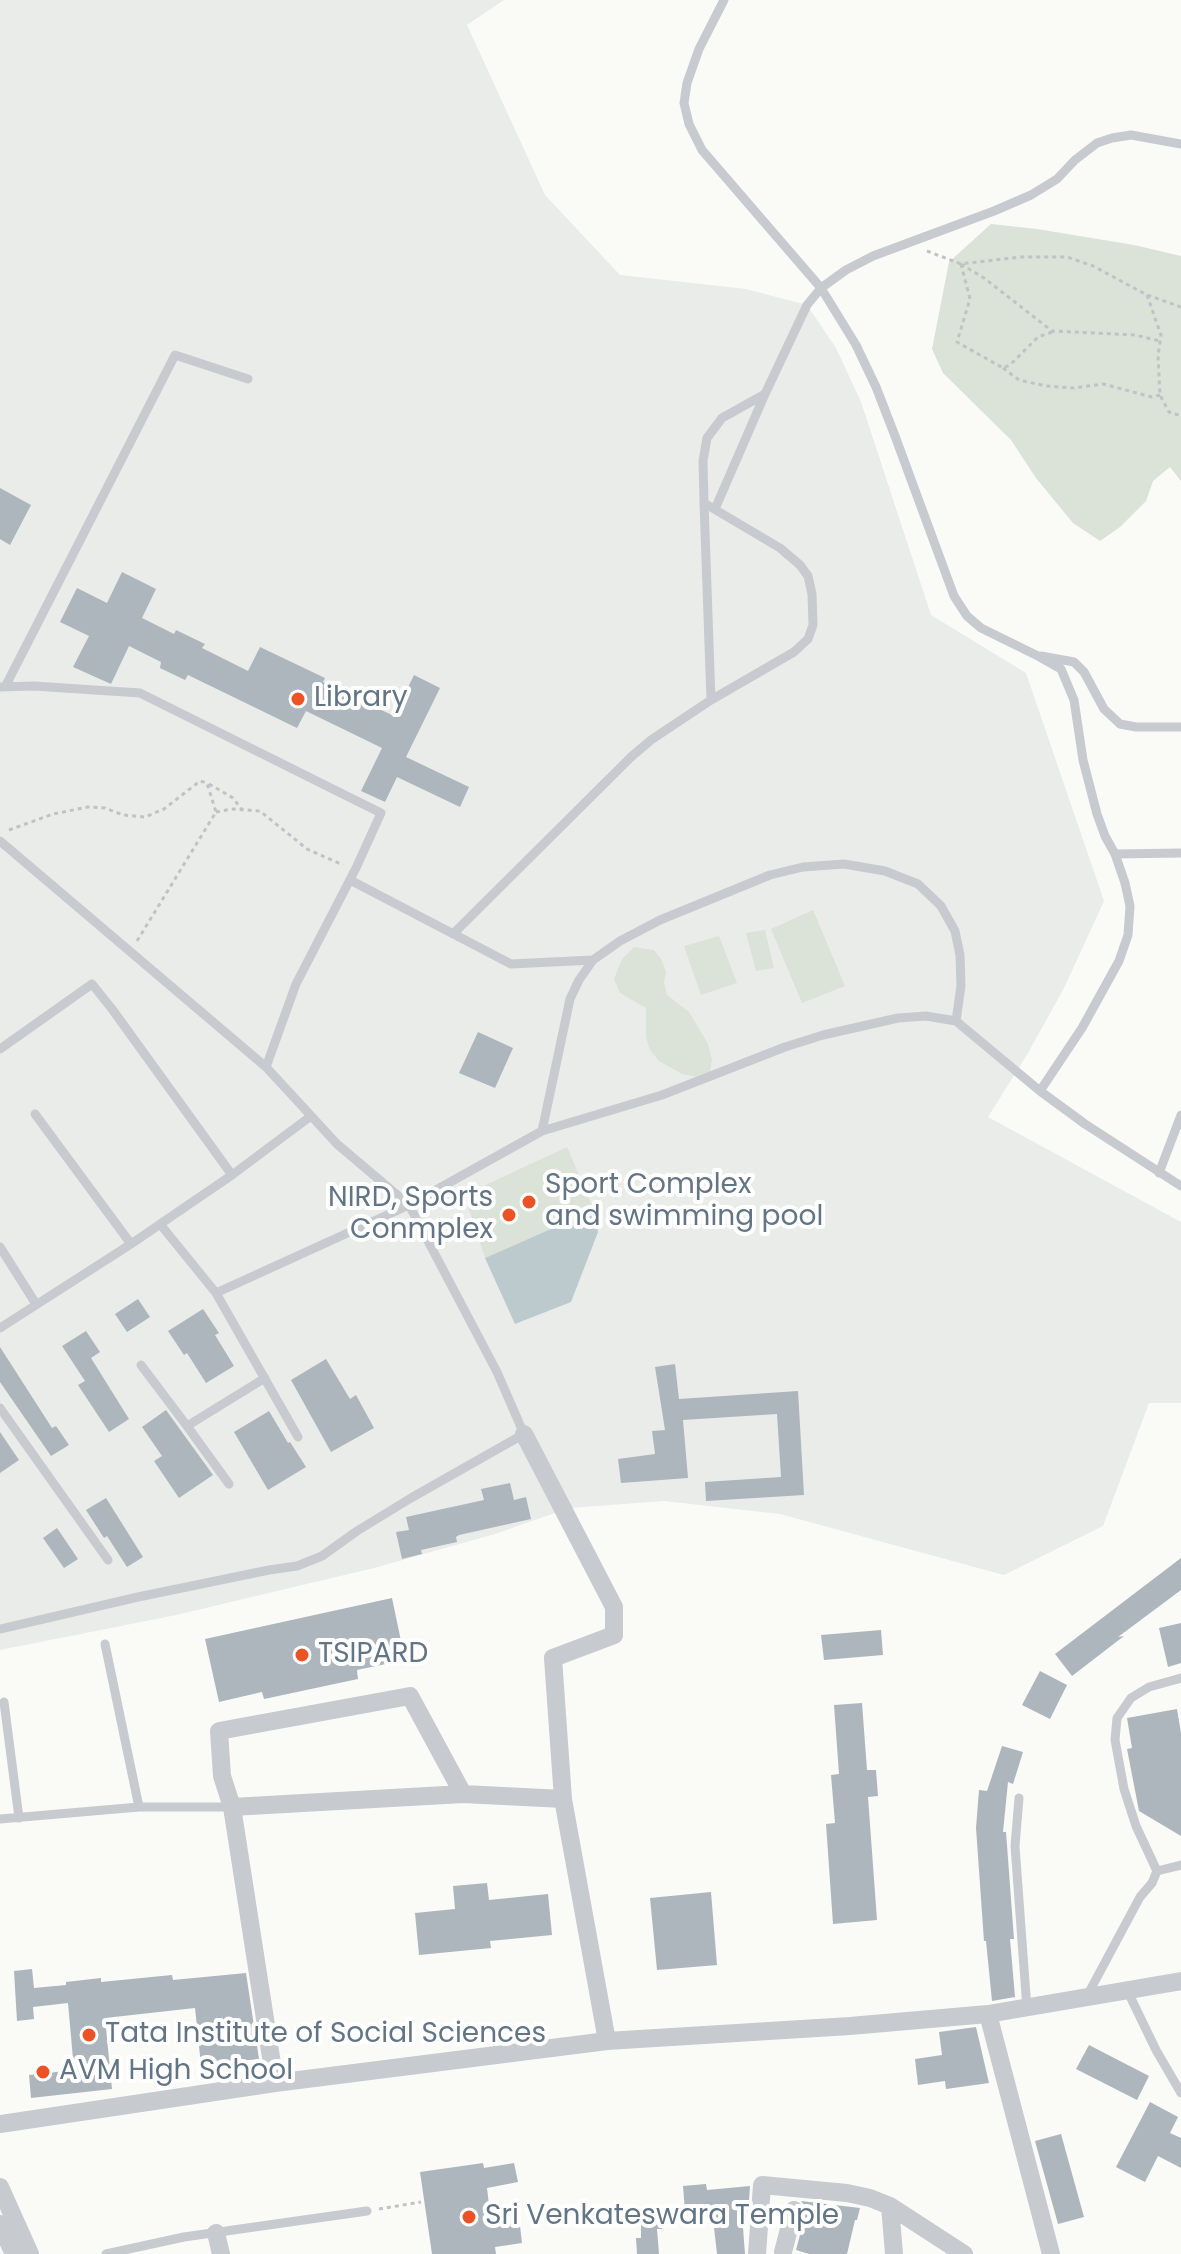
<!DOCTYPE html>
<style>
body{margin:0}
canvas{display:block;background:#fafaf7}
</style>
<canvas width="1181" height="2254"></canvas>
<script>
const ctx = document.querySelector('canvas').getContext('2d');
ctx.lineJoin = 'round';
function paint(path, color) { ctx.fillStyle = color; ctx.fill(path, 'evenodd'); }
const poly = rows => new Path2D(rows.map(r => 'M' + r).join(''));
function strokePath(path, color, width, dash) { ctx.strokeStyle = color; ctx.lineWidth = width; ctx.lineCap = dash ? 'butt' : 'round'; ctx.setLineDash(dash || []); ctx.stroke(path); }
function drawText(font, color, halo, rows, align = 'center') {
  ctx.font = font + ' Poppins,sans-serif'; ctx.lineWidth = 8; ctx.setLineDash([]); ctx.textBaseline = 'middle'; ctx.strokeStyle = halo; ctx.fillStyle = color; for (const [text, x, y, turn = 0] of rows) {
    ctx.save(); ctx.translate(x, y); ctx.rotate((+turn || 0) * Math.PI / 180); ctx.textAlign = isNaN(turn) ? turn : align; if (halo) ctx.strokeText(text, 0, 0); ctx.fillText(text, 0, 0); ctx.restore();
  }
}
paint(poly([
 [0,0,504,0,467,25,545,195,620,275,746,289,807,305,836,348,861,402,931,615,1026,673,1104,901,1064,988,1028,1053,988,1117,1181,1222,1181,1403,1149,1403,1103,1526,1004,1575,780,1514,664,1501,569,1508,495,1534,374,1568,176,1615,0,1650]
]), '#eaecea');
paint(poly([
 [991,224,1037,229,1134,245,1181,256,1181,481,1170,467,1153,481,1146,501,1120,527,1100,541,1073,523,1036,478,1011,440,943,373,932,349,949,262],
 [813,910,845,986,802,1003,771,929],
 [765,930,774,968,756,971,746,933],
 [719,936,737,983,701,995,684,946],
 [634,947,654,950,661,959,666,972,664,982,667,995,689,1012,708,1044,712,1060,710,1072,698,1077,682,1074,659,1061,650,1050,646,1037,646,1008,620,993,614,979,622,959],
 [567,1147,594,1210,485,1258,464,1195]
]), '#dbe2d8');
paint(poly([
 [594,1210,598,1232,571,1302,515,1324,485,1258]
]), '#bdcacd');
paint(poly([
 [0,488,31,505,10,545,0,539],
 [122,572,156,589,142,618,174,634,176,630,205,644,202,648,248,671,260,647,325,678,323,682,394,716,414,675,440,688,406,757,469,787,460,807,397,777,385,802,361,791,382,748,306,711,297,728,188,675,185,680,160,668,161,662,129,646,111,684,73,667,89,636,60,622,77,588,107,603],
 [478,1032,513,1048,495,1088,459,1073],
 [138,1299,150,1317,127,1332,115,1314],
 [203,1309,219,1333,215,1335,234,1366,206,1383,187,1353,184,1355,168,1331],
 [86,1331,100,1352,91,1358,129,1419,109,1432,78,1385,85,1381,62,1346],
 [0,1347,52,1428,56,1426,69,1445,51,1456,0,1382],
 [326,1359,350,1399,356,1395,374,1428,331,1452,291,1380],
 [675,1364,679,1399,798,1391,804,1495,706,1501,705,1482,781,1477,777,1414,683,1420,688,1478,621,1483,618,1459,655,1454,652,1431,665,1430,655,1367],
 [166,1410,213,1475,179,1498,154,1461,162,1456,142,1427],
 [269,1411,288,1443,290,1442,306,1467,268,1490,234,1432],
 [0,1432,19,1460,0,1473],
 [510,1483,514,1500,526,1497,531,1519,459,1535,456,1537,457,1542,421,1550,422,1554,402,1559,396,1532,409,1530,406,1517,484,1500,481,1489],
 [106,1498,143,1557,127,1567,107,1536,104,1538,86,1510],
 [57,1528,78,1559,64,1568,43,1538],
 [1181,1558,1181,1590,1118,1637,1124,1636,1072,1676,1055,1654],
 [392,1598,405,1660,357,1670,358,1679,264,1699,262,1692,219,1702,205,1639],
 [1181,1623,1181,1663,1168,1667,1159,1628],
 [881,1630,883,1655,824,1660,821,1635],
 [1040,1671,1067,1685,1050,1719,1022,1705],
 [862,1703,867,1770,876,1770,878,1796,868,1797,877,1920,833,1924,826,1824,835,1823,831,1775,839,1774,834,1705],
 [1177,1709,1181,1733,1181,1836,1139,1811,1127,1749,1132,1748,1127,1718],
 [1002,1746,1023,1752,1013,1784,1008,1782,1003,1832,1006,1832,1014,1939,1010,1939,1015,1997,992,2001,986,1941,984,1941,976,1828,979,1790,987,1791],
 [487,1883,489,1900,548,1894,552,1935,490,1941,491,1948,419,1955,415,1913,455,1909,453,1886],
 [711,1892,717,1965,657,1970,650,1898],
 [32,1969,34,1988,66,1985,66,1982,101,1978,101,1982,172,1975,173,1980,246,1973,259,2059,201,2065,195,2008,105,2018,112,2089,31,2098,29,2075,74,2070,68,2003,33,2007,34,2019,17,2021,14,1971],
 [976,2027,989,2083,946,2089,945,2081,918,2085,915,2059,942,2055,939,2032],
 [1089,2045,1149,2076,1137,2100,1076,2069],
 [1150,2102,1178,2117,1170,2133,1181,2138,1181,2168,1158,2156,1145,2182,1116,2167],
 [1061,2134,1084,2217,1058,2224,1035,2141],
 [483,2163,484,2168,514,2163,518,2182,487,2188,490,2213,518,2209,522,2243,495,2247,496,2254,432,2254,420,2172],
 [706,2184,707,2190,750,2186,748,2215,742,2215,745,2254,717,2254,712,2210,685,2212,683,2186],
 [801,2201,860,2208,857,2220,855,2220,847,2254,809,2254,796,2250,806,2212,805,2206],
 [641,2209,662,2209,662,2229,657,2229,659,2254,637,2254,636,2238,641,2238]
]), '#adb6bc');
strokePath(poly([
 [927,251,961,264,1020,257,1067,257,1093,266,1147,295,1181,307],
 [961,264,984,278,1052,331,1135,335,1160,341],
 [961,264,970,299,957,342,1003,368,1010,365,1038,337,1052,332],
 [1147,295,1161,335,1158,356,1160,395,1169,412,1181,416],
 [1003,368,1019,380,1046,386,1074,388,1103,384,1152,397,1160,395],
 [209,784,233,798,243,811],
 [216,812,232,809,260,811,307,849,343,865],
 [9,830,53,814,88,807,105,808,123,815,145,817,164,809,200,781,207,783,216,812,137,941],
 [379,2209,421,2202]
]), '#c0c3c5', 3, [4, 4]);
strokePath(poly([
 [724,0,699,49,687,83,684,103,689,124,702,150,821,288,856,345,876,387,895,436,954,596,967,616,981,628,1038,656,1061,669,1074,700,1083,760,1097,814,1105,836,1115,854],
 [715,509,765,394,807,305,821,288,846,270,873,256,994,211,1031,195,1057,179,1075,160,1097,143,1112,138,1131,135,1181,144],
 [1041,656,1074,662,1084,672,1104,709,1120,724,1136,727,1181,727],
 [0,687,34,686,140,693,381,813,356,868,296,984,266,1067],
 [5,687,175,355,248,379],
 [711,700,704,503,703,461,707,438,722,418,765,394],
 [0,841,266,1067,337,1144,409,1205,497,1372,524,1434,411,1498,357,1531,322,1556,297,1566,269,1570,138,1597,0,1629],
 [1181,853,1115,854,1125,883,1130,906,1128,935,1119,961,1082,1028,1040,1091,1085,1124,1181,1186],
 [350,880,511,964,593,960],
 [453,934,631,757,651,740,711,700,794,652,808,639,813,625,812,594,808,576,800,565,780,548,704,503],
 [0,1049,92,984,112,1009,232,1175],
 [35,1114,131,1244],
 [542,1131,570,999,579,980,593,960,620,941,660,920,770,875,803,867,844,864,885,871,918,884,941,906,955,931,960,955,961,986,956,1021],
 [1159,1173,1181,1115],
 [160,1224,216,1293],
 [0,1247,36,1304],
 [0,1328,131,1244,232,1175,311,1116],
 [141,1365,187,1426,265,1378],
 [0,1408,108,1560],
 [187,1426,229,1484],
 [298,1437,216,1293,409,1205,542,1131,662,1095,785,1047,823,1035,898,1018,926,1016,956,1021,1040,1091],
 [105,1644,139,1807],
 [4,1702,19,1818],
 [1019,1798,1015,1846,1027,2009],
 [0,1819,139,1807,232,1807],
 [1157,1871,1136,1826,1124,1789,1115,1740,1117,1718,1131,1698,1149,1687,1181,1678],
 [1127,1990,1156,2050,1181,2093],
 [1087,1996,1140,1897,1152,1883,1157,1871,1181,1865],
 [106,2254,184,2237,367,2211]
]), '#c7cbcf', 9);
strokePath(poly([
 [524,1434,614,1607,614,1635,553,1658,563,1799,607,2041],
 [232,1807,463,1794,563,1799],
 [988,2014,1051,2254],
 [275,2083,232,1807,222,1776,219,1731,410,1696,463,1794],
 [0,2124,275,2083,607,2041,850,2026,988,2014,1181,1981],
 [0,2187,30,2254],
 [890,2206,894,2254],
 [0,2224,14,2254],
 [216,2233,221,2254],
 [783,2252,794,2210],
 [757,2254,762,2185,847,2193,870,2198,890,2206,964,2254]
]), '#c7cbcf', 18);
for (const [x, y, r, color] of [
 [298,699,8,"#eb5326"],
 [529,1202,8,"#eb5326"],
 [509,1215,8,"#eb5326"],
 [302,1655,8,"#eb5326"],
 [89,2035,8,"#eb5326"],
 [43,2072,8,"#eb5326"],
 [469,2217,8,"#eb5326"]
]) { const dot = new Path2D(); dot.arc(x, y, r, 0, 2 * Math.PI); ctx.fillStyle = color; ctx.fill(dot); strokePath(dot, '#fff', 3); }
drawText('28px', '#637584', '#fff', [
 ["Library",314,699],
 ["Sport Complex",545,1186],
 ["and swimming pool",545,1218],
 ["NIRD, Sports",493,1199,"right"],
 ["Conmplex",493,1231,"right"],
 ["TSIPARD",318,1655],
 ["Tata Institute of Social Sciences",105,2035],
 ["AVM High School",59,2072],
 ["Sri Venkateswara Temple",485,2217]
], 'left');
</script>
